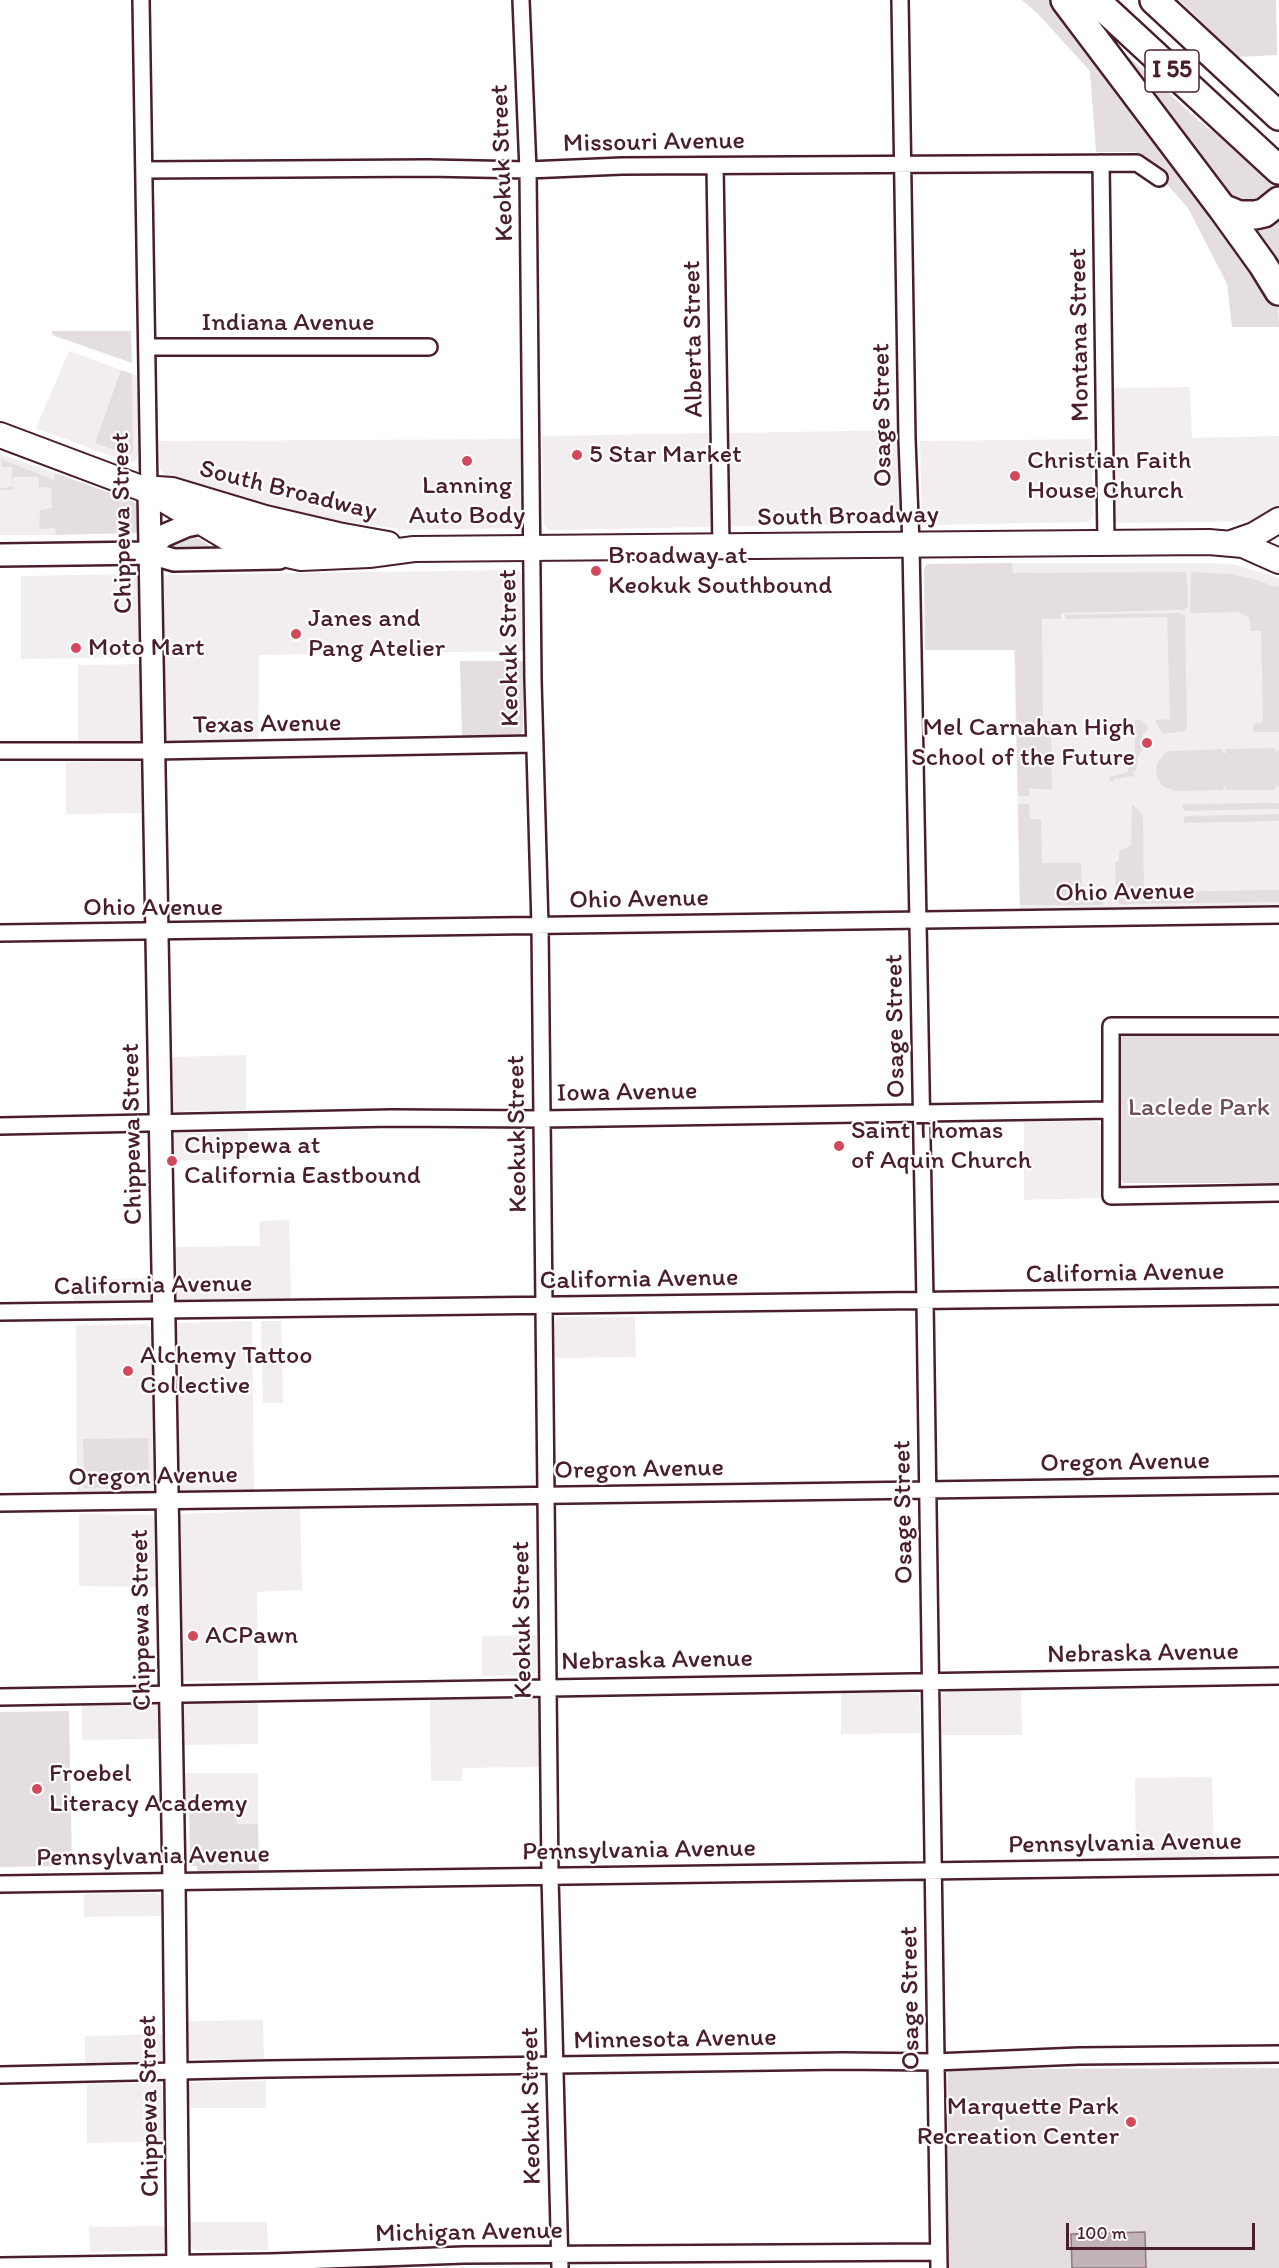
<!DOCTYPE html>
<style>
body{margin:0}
#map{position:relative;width:1279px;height:2268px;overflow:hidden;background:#fff;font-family:Itim,sans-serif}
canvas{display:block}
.scale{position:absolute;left:1066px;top:2223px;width:189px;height:27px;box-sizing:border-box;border:3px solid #4a1f2b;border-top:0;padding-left:8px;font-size:18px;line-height:21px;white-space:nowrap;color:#4a1f2b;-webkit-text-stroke:4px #fff;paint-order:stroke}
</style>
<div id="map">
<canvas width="1279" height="2268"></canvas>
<div class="scale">100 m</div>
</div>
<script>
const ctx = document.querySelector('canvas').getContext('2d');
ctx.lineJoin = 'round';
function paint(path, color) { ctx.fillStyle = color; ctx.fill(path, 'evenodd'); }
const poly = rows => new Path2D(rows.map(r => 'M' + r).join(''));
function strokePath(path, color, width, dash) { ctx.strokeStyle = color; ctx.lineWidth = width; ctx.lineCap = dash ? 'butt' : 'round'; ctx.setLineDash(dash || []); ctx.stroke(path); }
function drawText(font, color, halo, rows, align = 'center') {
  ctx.font = font + ' Itim,sans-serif'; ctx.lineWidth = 4.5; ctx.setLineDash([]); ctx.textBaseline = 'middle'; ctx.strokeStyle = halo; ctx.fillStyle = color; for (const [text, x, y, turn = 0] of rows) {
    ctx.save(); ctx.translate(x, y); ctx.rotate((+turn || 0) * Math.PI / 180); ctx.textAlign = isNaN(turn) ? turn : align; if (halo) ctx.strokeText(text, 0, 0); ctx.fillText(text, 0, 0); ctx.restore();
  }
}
paint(poly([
 [69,351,137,376,138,457,135,462,127,462,36,428],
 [1190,387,1192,438,1279,436,1279,514,1264,521,1114,523,1111,521,1108,388],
 [900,430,901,515,895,524,735,526,730,526,727,522,726,433],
 [710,433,712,521,710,527,549,530,544,526,542,436],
 [521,439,522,521,518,527,515,528,407,530,312,517,220,494,164,475,160,468,159,441],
 [1092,439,1093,516,1089,522,927,525,922,521,920,441],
 [0,454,55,473,56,535,0,535],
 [1012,563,1214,563,1236,565,1279,578,1279,909,1020,911],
 [512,570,519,571,522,576,523,651,259,655,258,741,171,742,165,739,163,734,160,582,163,575],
 [133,574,138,576,140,581,142,657,21,659,21,576],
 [142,664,142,735,141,740,135,742,78,744,78,665],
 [137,761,142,764,143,771,143,813,66,814,66,762],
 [246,1055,246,1110,175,1112,171,1109,169,1104,169,1057],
 [1095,1121,1103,1127,1105,1135,1105,1196,1098,1198,1024,1200,1024,1122],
 [248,1132,248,1159,171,1161,171,1138,177,1133],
 [289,1220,291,1300,181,1301,173,1297,172,1247,260,1246,259,1221],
 [152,1278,151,1297,149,1301,74,1303,73,1280],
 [562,1317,635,1317,636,1357,554,1358,555,1323,557,1318],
 [252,1321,254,1490,182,1492,179,1490,177,1485,175,1327,177,1323],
 [261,1321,281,1321,283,1403,263,1403],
 [147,1324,151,1327,152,1332,154,1485,152,1489,147,1492,77,1493,76,1325],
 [300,1509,302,1590,257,1592,258,1681,187,1681,182,1679,179,1674,177,1519,180,1514],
 [79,1514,154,1515,157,1518,158,1587,79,1586],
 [537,1635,536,1672,533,1675,482,1676,482,1636],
 [1021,1690,1022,1735,942,1735,941,1698,943,1694,949,1691],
 [841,1693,916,1693,919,1696,921,1733,841,1734],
 [534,1697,538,1699,540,1703,541,1767,463,1768,462,1781,431,1781,430,1699],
 [258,1701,258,1744,182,1745,182,1706,184,1703,189,1702],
 [82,1704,157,1705,160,1709,160,1739,82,1740],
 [181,1773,258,1773,258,1824,237,1824,236,1801,182,1801],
 [1212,1777,1214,1857,1136,1858,1135,1778],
 [158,1893,163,1899,163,1916,84,1917,84,1894],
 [263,2020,264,2059,188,2059,187,2021],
 [164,2034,164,2058,161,2061,85,2063,85,2036],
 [266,2081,266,2108,187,2108,187,2089,188,2084,192,2082],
 [159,2083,166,2088,166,2141,87,2143,87,2084],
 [189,2222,267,2222,268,2250,194,2250,189,2242],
 [167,2226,167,2245,164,2250,90,2252,89,2227]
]), '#f2eeef');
paint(poly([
 [1022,0,1055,0,1278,302,1279,327,1232,327,1227,284,1188,208,1141,155,1135,152,1096,152,1090,71,1038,14],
 [1179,0,1276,0,1277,55,1238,57],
 [1094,25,1199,121,1219,136,1276,189,1265,203,1232,205],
 [1279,216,1279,277,1239,222],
 [52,331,131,331,132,363,52,335],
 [121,370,132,374,133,452,128,455,95,443],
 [1,459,54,480,55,473,135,502,139,506,138,530,135,533,56,535,55,528,39,529,40,510,52,508,51,488,39,487,39,477,13,477,12,490,0,490,1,488,12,487,12,467,2,467],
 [191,534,218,551,165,554,162,545],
 [1012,563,1013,573,1185,572,1187,576,1188,607,1184,610,1061,613,1061,619,1042,619,1043,721,1051,721,1052,790,1029,788,1029,796,1018,796,1015,650,925,650,924,568,927,564],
 [1191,572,1230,574,1254,579,1276,587,1279,586,1279,732,1254,732,1253,729,1254,724,1263,722,1261,631,1251,631,1249,617,1239,612,1190,613],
 [1179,613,1185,615,1187,727,1185,731,1162,734,1155,720,1170,719,1167,617,1065,619,1065,615],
 [460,661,523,661,523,731,519,736,462,739],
 [1135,720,1142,720,1149,729,1142,735,1145,738,1140,744,1144,747,1138,756,1136,771,1133,771,1134,776,1114,779,1115,781,1111,782,1109,777,1128,772,1128,754,1135,754],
 [1275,748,1275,752,1278,751,1279,748,1279,789,1278,786,1276,786,1275,790,1226,790,1226,787,1224,786,1223,790,1175,791,1162,786,1156,775,1157,763,1165,753,1170,751,1223,749,1223,753,1226,753,1226,749],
 [1279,803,1279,809,1186,811,1183,809,1183,804],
 [1018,804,1029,804,1030,819,1041,819,1042,863,1081,863,1082,892,1099,893,1103,899,1099,899,1099,902,1103,902,1103,905,1020,905],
 [1132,804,1143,815,1144,892,1279,890,1279,902,1120,904,1116,898,1115,863,1119,861,1119,850,1131,846],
 [1279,814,1279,820,1277,821,1183,823,1185,816],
 [1279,1032,1279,1183,1123,1183,1120,1176,1119,1042,1122,1036,1126,1034],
 [148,1438,149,1486,84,1488,83,1439],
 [69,1711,72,1866,0,1867,0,1712],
 [236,1801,237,1824,258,1824,259,1870,197,1871,197,1866,190,1866,189,1802],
 [1279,2068,1279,2268,949,2268,947,2183,948,2072,954,2069]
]), '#e5dee0');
const water = poly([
 [1145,2232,1146,2268,1072,2268,1071,2234,1145,2232]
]);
paint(water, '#c1b3b6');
strokePath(water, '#91787e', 1.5);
const street = poly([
 [141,0,149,491],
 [521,0,528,170,533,680,540,926,550,1876,560,2268],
 [900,0,907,439,911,545,925,1301,939,2268],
 [1101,163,1106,543],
 [715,166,721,547],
 [144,170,428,168,528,170,622,166,1137,163,1159,178],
 [147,347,429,347],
 [0,751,154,751,535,744],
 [0,933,1279,915],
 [1279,1026,1111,1026,1111,1196,1279,1193],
 [0,1126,392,1118,542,1119,1111,1110],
 [0,1312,1279,1296],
 [0,1503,1279,1485],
 [0,1697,1279,1676],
 [0,1884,1279,1866],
 [0,2075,269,2069,843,2061,935,2062,1079,2056,1279,2054],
 [0,2266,271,2262,464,2255,938,2252]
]);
const secondary = poly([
 [149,491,174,1881,178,2268],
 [150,553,155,544,163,536,186,526,210,521,229,521,292,538,309,539,329,537],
 [0,555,150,553,174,560,279,558]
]);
const primary = poly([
 [0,435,149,491,231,540,269,551,301,558,369,555,414,549,1209,542,1243,545,1279,561],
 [157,489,172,490,265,518,338,535,388,544],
 [1231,543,1254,535,1279,520]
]);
const highway = poly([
 [1065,0,1222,208,1263,265,1279,291],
 [1095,0,1279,170],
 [1154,0,1279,116],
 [1222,208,1239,215,1255,215,1264,213,1279,201]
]);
strokePath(street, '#4a1f2b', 20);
strokePath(secondary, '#4a1f2b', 26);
strokePath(primary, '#4a1f2b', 28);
strokePath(highway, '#4a1f2b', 32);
strokePath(street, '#fff', 15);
strokePath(secondary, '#fff', 21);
strokePath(primary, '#fff', 24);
strokePath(highway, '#fff', 27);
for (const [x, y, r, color] of [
 [577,455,6,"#d1495b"],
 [467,461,6,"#d1495b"],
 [1015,476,6,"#d1495b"],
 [596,571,6,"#d1495b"],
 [296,634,6,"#d1495b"],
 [76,648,6,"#d1495b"],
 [1147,743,6,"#d1495b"],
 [839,1146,6,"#d1495b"],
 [172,1161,6,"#d1495b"],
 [128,1371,6,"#d1495b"],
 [193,1636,6,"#d1495b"],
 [37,1789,6,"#d1495b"],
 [1131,2122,6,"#d1495b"]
]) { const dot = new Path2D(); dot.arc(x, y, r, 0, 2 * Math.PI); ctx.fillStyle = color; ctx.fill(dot); strokePath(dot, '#fff', 2); }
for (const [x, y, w] of [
 [1172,71,54]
]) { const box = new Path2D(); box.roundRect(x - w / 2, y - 21, w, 42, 4.5); ctx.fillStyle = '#fff'; ctx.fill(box); strokePath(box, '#4a1f2b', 1.5); }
drawText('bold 24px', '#4a1f2b', null, [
 ["I 55",1172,71]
]);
drawText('26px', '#4a1f2b', '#fff', [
 ["Missouri Avenue",654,143,-1],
 ["Keokuk Street",503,163,-92],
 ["Indiana Avenue",288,323],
 ["Montana Street",1080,335,-91],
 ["Alberta Street",694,339,-91],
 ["Osage Street",883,415,-91],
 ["South Broadway",288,491,14],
 ["South Broadway",848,517,-1],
 ["Chippewa Street",123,523,-91],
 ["Keokuk Street",510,648,-91],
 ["Texas Avenue",267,725,-1],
 ["Ohio Avenue",1125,893,-1],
 ["Ohio Avenue",639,900,-1],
 ["Ohio Avenue",153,908],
 ["Osage Street",896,1026,-91],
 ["Iowa Avenue",627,1093,-1],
 ["Chippewa Street",133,1134,-91],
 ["Keokuk Street",518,1134,-91],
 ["California Avenue",1125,1274,-1],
 ["California Avenue",639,1280,-1],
 ["California Avenue",153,1286,-1],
 ["Oregon Avenue",1125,1463,-1],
 ["Oregon Avenue",639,1470,-1],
 ["Oregon Avenue",153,1477,-1],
 ["Osage Street",904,1512,-91],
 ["Chippewa Street",142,1620,-91],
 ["Keokuk Street",523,1620,-91],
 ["Nebraska Avenue",1143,1654,-1],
 ["Nebraska Avenue",657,1661,-1],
 ["Pennsylvania Avenue",1125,1844,-1],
 ["Pennsylvania Avenue",639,1851,-1],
 ["Pennsylvania Avenue",153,1857,-1],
 ["Osage Street",911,1998,-91],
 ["Minnesota Avenue",675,2040,-1],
 ["Chippewa Street",150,2106,-91],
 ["Keokuk Street",532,2106,-91],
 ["Michigan Avenue",469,2233,-1]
]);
drawText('26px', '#4a1f2b', '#fff', [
 ["5 Star Market",589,455],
 ["Christian Faith",1027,461],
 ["House Church",1027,491],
 ["Lanning",467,486,"center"],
 ["Auto Body",467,516,"center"],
 ["Broadway at",608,556],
 ["Keokuk Southbound",608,586],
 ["Janes and",308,619],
 ["Pang Atelier",308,649],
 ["Moto Mart",88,648],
 ["Mel Carnahan High",1135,728,"right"],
 ["School of the Future",1135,758,"right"],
 ["Saint Thomas",851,1131],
 ["of Aquin Church",851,1161],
 ["Chippewa at",184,1146],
 ["California Eastbound",184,1176],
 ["Alchemy Tattoo",140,1356],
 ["Collective",140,1386],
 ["ACPawn",205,1636],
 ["Froebel",49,1774],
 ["Literacy Academy",49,1804],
 ["Marquette Park",1119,2107,"right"],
 ["Recreation Center",1119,2137,"right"]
], 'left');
drawText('26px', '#714f58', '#fff', [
 ["Laclede Park",1199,1108]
]);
</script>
